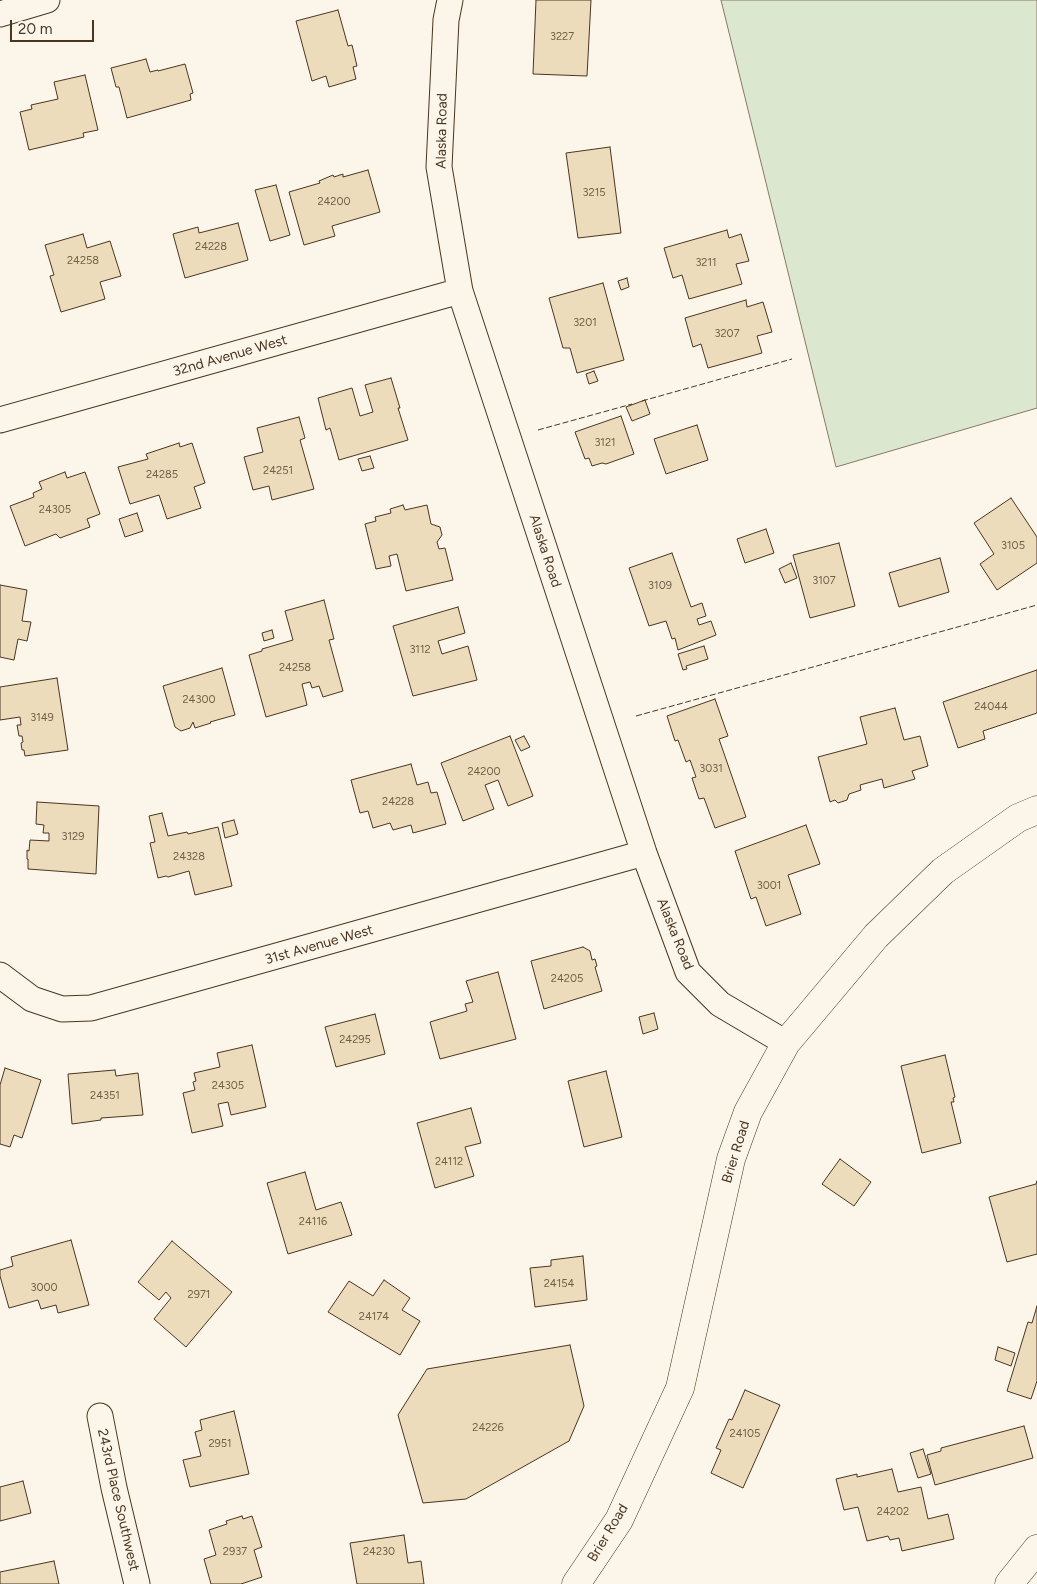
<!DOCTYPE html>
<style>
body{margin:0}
#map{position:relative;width:1037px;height:1584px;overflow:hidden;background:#fbf6e9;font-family:Figtree,sans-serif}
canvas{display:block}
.scale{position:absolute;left:10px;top:20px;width:84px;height:22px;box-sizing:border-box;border:2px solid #4a3520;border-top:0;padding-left:6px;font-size:15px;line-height:18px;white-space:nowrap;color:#4a3520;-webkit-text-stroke:4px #fbf6e9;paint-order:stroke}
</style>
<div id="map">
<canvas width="1037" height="1584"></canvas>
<div class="scale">20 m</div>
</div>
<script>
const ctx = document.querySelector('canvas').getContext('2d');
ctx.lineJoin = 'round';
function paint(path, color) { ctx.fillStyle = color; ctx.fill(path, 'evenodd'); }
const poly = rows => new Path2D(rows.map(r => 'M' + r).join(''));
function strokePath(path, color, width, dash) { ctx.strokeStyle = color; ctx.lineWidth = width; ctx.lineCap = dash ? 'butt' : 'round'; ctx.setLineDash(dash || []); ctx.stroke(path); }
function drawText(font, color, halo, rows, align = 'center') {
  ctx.font = font + ' Figtree,sans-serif'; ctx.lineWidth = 4; ctx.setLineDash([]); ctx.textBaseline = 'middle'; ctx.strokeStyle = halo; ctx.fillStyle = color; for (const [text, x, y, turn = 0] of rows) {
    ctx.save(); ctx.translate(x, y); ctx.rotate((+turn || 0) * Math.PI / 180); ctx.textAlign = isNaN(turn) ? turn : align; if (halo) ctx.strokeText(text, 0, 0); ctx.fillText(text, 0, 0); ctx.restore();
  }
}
const green = poly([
 [721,0,1037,0,1037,408,836,467,721,0]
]);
paint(green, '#dce7d0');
strokePath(green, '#887966', 1);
const building = poly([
 [536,0,591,0,587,76,533,74,536,0],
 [338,10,348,46,352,45,357,66,353,67,356,79,329,87,326,76,312,81,296,21,338,10],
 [146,59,150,72,158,70,158,71,185,64,193,93,190,94,191,100,127,118,119,87,116,87,111,68,146,59],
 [85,75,98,130,83,133,84,137,29,150,20,112,32,109,31,105,58,99,54,82,85,75],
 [610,147,621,233,578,238,566,153,610,147],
 [368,170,380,212,332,226,335,236,304,245,289,192,320,183,319,181,333,175,334,177,343,174,343,177,368,170],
 [276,185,290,235,270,241,255,190,276,185],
 [238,223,248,260,185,278,173,234,198,227,199,233,238,223],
 [727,230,729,238,741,234,749,261,736,264,742,284,689,299,682,275,673,278,664,248,727,230],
 [83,234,87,248,110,241,121,276,100,282,105,299,61,312,50,276,54,275,45,245,83,234],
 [627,278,629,287,621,290,618,281,627,278],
 [603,283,624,360,577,373,570,348,563,348,549,298,603,283],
 [746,300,747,307,763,302,772,332,757,336,762,353,708,368,701,344,693,347,685,318,746,300],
 [594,371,598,381,589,384,586,374,594,371],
 [391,378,400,408,398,408,408,440,339,460,330,428,326,430,318,398,352,388,360,416,373,412,365,385,391,378],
 [645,400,650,414,632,421,626,407,645,400],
 [621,416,634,454,606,464,602,463,592,466,589,458,585,459,575,432,621,416],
 [299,417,305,438,300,440,314,489,272,500,269,486,253,490,244,457,263,452,257,428,299,417],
 [697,425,708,460,666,474,654,439,697,425],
 [179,443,180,447,192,443,205,483,194,487,201,508,167,519,159,495,130,504,118,467,148,459,146,454,179,443],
 [370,456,374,468,362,471,358,459,370,456],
 [65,472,67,478,85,472,100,514,87,519,90,527,60,538,56,534,25,546,10,506,34,497,33,493,42,489,39,482,65,472],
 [1011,498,1037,537,1037,563,997,590,980,564,994,554,974,523,1011,498],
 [403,505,405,510,427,505,431,524,440,527,442,535,437,542,439,549,445,548,453,580,406,591,397,554,389,556,391,566,376,569,365,524,376,521,375,517,391,513,390,509,403,505],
 [137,513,143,531,125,537,119,519,137,513],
 [766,529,774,553,745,563,737,539,766,529],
 [839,543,855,606,810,618,793,555,839,543],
 [672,553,691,607,702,603,706,616,697,619,699,625,711,621,716,635,678,650,675,638,672,639,666,621,649,626,629,568,672,553],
 [940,558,949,592,899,607,889,573,940,558],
 [791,563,797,578,785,583,779,569,791,563],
 [0,585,27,590,22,621,31,622,27,641,18,639,14,660,0,657,0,585],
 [324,600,334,639,329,640,343,691,323,697,319,686,312,688,310,682,302,684,307,705,266,717,249,655,262,651,262,649,293,640,285,611,324,600],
 [458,607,465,633,438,641,442,654,468,646,477,680,413,696,393,626,458,607],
 [272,630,274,638,264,641,262,633,272,630],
 [704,646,708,659,686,666,687,669,683,670,678,654,704,646],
 [222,668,235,715,210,722,211,723,195,728,193,722,190,728,181,731,175,727,163,686,222,668],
 [1037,670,1037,713,983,731,985,739,958,748,943,702,1037,670],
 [57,678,68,750,25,756,24,750,22,750,21,743,23,742,22,736,19,736,17,725,21,725,20,717,0,720,0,687,57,678],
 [715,699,728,736,719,739,746,817,715,828,704,798,699,799,692,778,696,777,690,760,686,762,678,740,675,741,667,716,715,699],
 [895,708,904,740,920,736,928,766,912,771,915,779,884,788,882,779,860,785,861,790,849,794,847,800,838,803,835,800,830,802,818,757,867,744,860,717,895,708],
 [510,736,533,796,508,806,498,780,485,785,494,809,463,821,441,763,510,736],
 [524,736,530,747,521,751,515,740,524,736],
 [411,764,417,785,428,782,431,793,437,792,446,824,413,833,411,825,393,830,390,823,373,828,368,811,360,813,351,780,411,764],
 [37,802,99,806,96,874,28,869,28,859,27,859,27,850,29,851,30,840,49,841,49,833,43,833,44,825,36,824,37,802],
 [162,813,168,836,187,832,188,834,218,827,232,886,195,895,189,871,168,877,166,876,158,878,150,843,155,842,149,816,162,813],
 [234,820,238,834,225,838,222,823,234,820],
 [806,825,820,864,788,875,801,914,766,926,756,897,751,899,735,851,806,825],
 [583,947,590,951,592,960,595,959,597,966,595,967,602,991,544,1009,531,961,583,947],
 [498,972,516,1039,440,1059,430,1022,467,1011,465,1004,473,1002,466,981,498,972],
 [654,1013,658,1029,643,1034,639,1017,654,1013],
 [375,1014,385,1054,336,1067,325,1027,375,1014],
 [252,1045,266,1107,231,1115,228,1102,218,1104,223,1126,192,1133,183,1093,195,1090,193,1082,196,1081,194,1073,220,1067,217,1053,252,1045],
 [945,1055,955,1097,953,1098,954,1102,951,1102,961,1143,922,1153,901,1066,945,1055],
 [5,1068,41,1080,22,1138,14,1135,10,1147,0,1144,0,1085,5,1068],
 [115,1070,116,1076,138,1073,143,1115,101,1118,101,1120,72,1124,68,1074,115,1070],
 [606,1071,622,1137,584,1147,568,1081,606,1071],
 [471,1108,481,1143,465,1147,474,1176,435,1188,417,1123,471,1108],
 [840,1159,871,1182,854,1206,822,1184,840,1159],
 [305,1172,316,1210,341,1202,352,1235,288,1254,267,1183,305,1172],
 [1037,1181,1037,1254,1007,1262,989,1197,1036,1184,1037,1181],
 [71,1240,89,1305,58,1313,56,1305,41,1309,38,1300,9,1308,0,1276,0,1270,13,1266,11,1257,71,1240],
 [172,1241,232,1292,186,1347,154,1319,171,1298,166,1292,159,1300,138,1282,172,1241],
 [583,1256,587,1300,535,1307,530,1268,551,1266,551,1260,583,1256],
 [384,1280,410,1298,402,1310,420,1321,400,1355,328,1312,349,1281,373,1296,384,1280],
 [1037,1306,1037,1381,1031,1399,1007,1391,1028,1322,1032,1323,1037,1306],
 [570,1345,584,1406,569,1441,466,1499,423,1503,398,1415,427,1369,570,1345],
 [998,1347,1015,1353,1011,1366,995,1360,998,1347],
 [745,1390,780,1405,743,1488,711,1473,721,1450,716,1448,729,1419,732,1420,745,1390],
 [234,1411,249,1474,190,1487,183,1460,201,1456,195,1432,202,1430,200,1420,234,1411],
 [1024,1426,1033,1458,935,1485,927,1455,941,1451,941,1448,1024,1426],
 [923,1449,931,1474,918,1478,910,1453,923,1449],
 [892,1469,898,1492,921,1487,928,1519,948,1514,954,1539,902,1551,899,1538,890,1540,888,1536,867,1541,858,1507,844,1510,836,1479,857,1474,857,1477,892,1469],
 [23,1481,31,1513,0,1521,0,1487,23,1481],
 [242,1516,243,1519,252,1516,262,1547,254,1550,262,1577,241,1584,211,1584,204,1559,216,1555,209,1530,227,1524,226,1521,242,1516],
 [404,1535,408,1563,421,1561,424,1584,357,1584,350,1543,404,1535],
 [54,1561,59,1584,0,1584,0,1572,54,1561]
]);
paint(building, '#ecdcbc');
strokePath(building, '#4a3520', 1);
const minor = poly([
 [450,0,446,20,439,167,460,291,644,853,688,972,720,1004,786,1043],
 [0,14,47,0],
 [0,420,460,291],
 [0,975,32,999,62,1009,91,1008,644,853],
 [100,1416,114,1488,137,1584]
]);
const tertiary = poly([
 [1009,1584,1037,1549]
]);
const secondary = poly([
 [576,1584,619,1520,680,1388,731,1159,748,1112,786,1043,876,936,943,871,1018,818,1037,810]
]);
strokePath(minor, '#4a3520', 27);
strokePath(tertiary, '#4a3520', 29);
strokePath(secondary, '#4a3520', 29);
strokePath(minor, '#fbf6e9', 25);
strokePath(tertiary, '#fbf6e9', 28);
strokePath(secondary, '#fbf6e9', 28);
strokePath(poly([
 [642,401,792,359],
 [538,430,632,404],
 [636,716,1037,605]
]), '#4a3520', 1, [6, 2.5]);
drawText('11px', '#725f47', null, [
 ["3227",562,37],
 ["3215",594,193],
 ["24200",334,202],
 ["24228",211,247],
 ["24258",83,261],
 ["3211",706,263],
 ["3201",585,323],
 ["3207",727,334],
 ["3121",605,443],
 ["24251",278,471],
 ["24285",162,475],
 ["24305",55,510],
 ["3105",1013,546],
 ["3107",824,581],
 ["3109",660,586],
 ["3112",420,650],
 ["24258",295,668],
 ["24300",199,700],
 ["24044",991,707],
 ["3149",42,718],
 ["3031",711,769],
 ["24200",484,772],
 ["24228",398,802],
 ["3129",73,837],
 ["24328",189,857],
 ["3001",769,886],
 ["24205",567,979],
 ["24295",355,1040],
 ["24305",228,1086],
 ["24351",105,1096],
 ["24112",449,1162],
 ["24116",313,1222],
 ["24154",559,1284],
 ["3000",44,1288],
 ["2971",199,1295],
 ["24174",374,1317],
 ["24226",488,1428],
 ["24105",745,1434],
 ["2951",220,1444],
 ["24202",893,1512],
 ["2937",235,1552],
 ["24230",379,1552]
]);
drawText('14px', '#4a3520', '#fbf6e9', [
 ["Alaska Road",442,131,-89],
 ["32nd Avenue West",230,356,-16],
 ["Alaska Road",545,551,72],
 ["Alaska Road",675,934,68],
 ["31st Avenue West",319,945,-16],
 ["Brier Road",736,1152,-73],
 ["243rd Place Southwest",118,1500,77],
 ["Brier Road",608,1533,-59]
]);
</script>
